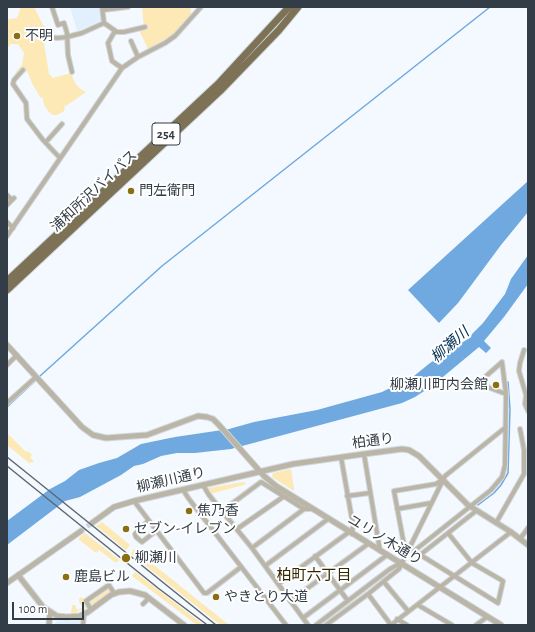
<!DOCTYPE html>
<meta charset="utf-8">
<style>
body{margin:0}
#map{position:relative;width:535px;height:632px;overflow:hidden;background:#f3f9fe;font-family:"Alegreya Sans",sans-serif}
canvas{display:block}
.frame{position:absolute;inset:0;border:8px solid #323d47;pointer-events:none}
.scale{position:absolute;left:12px;top:602px;width:72px;height:18px;box-sizing:border-box;border:2px solid #323d47;border-top:0;padding-left:5px;font-size:12px;line-height:14px;white-space:nowrap;color:#323d47;-webkit-text-stroke:3px #fff;paint-order:stroke}
</style>
<div id="map">
<canvas width="535" height="632"></canvas>
<div class="frame"></div>
<div class="scale">100 m</div>
</div>
<script>
const ctx = document.querySelector('canvas').getContext('2d');
ctx.lineJoin = 'round';
function paint(path, color) { ctx.fillStyle = color; ctx.fill(path, 'evenodd'); }
const poly = rows => new Path2D(rows.map(r => 'M' + r).join(''));
function strokePath(path, color, width, dash) { ctx.strokeStyle = color; ctx.lineWidth = width; ctx.lineCap = dash ? 'butt' : 'round'; ctx.setLineDash(dash || []); ctx.stroke(path); }
function drawText(font, color, halo, rows, align = 'center') {
  ctx.font = font + ' "Alegreya Sans","Noto Sans JP",sans-serif'; ctx.lineWidth = 4; ctx.setLineDash([]); ctx.textBaseline = 'middle'; ctx.strokeStyle = halo; ctx.fillStyle = color; for (const [text, x, y, turn = 0] of rows) {
    ctx.save(); ctx.translate(x, y); ctx.rotate((+turn || 0) * Math.PI / 180); ctx.textAlign = isNaN(turn) ? turn : align; if (halo) ctx.strokeText(text, 0, 0); ctx.fillText(text, 0, 0); ctx.restore();
  }
}
paint(poly([
 [70,7,100,7,101,21,77,31],
 [58,620,70,621,80,620,82,621,81,625,53,625]
]), '#e2f0fd');
paint(poly([
 [21,7,34,7,43,25,47,28,48,33,45,36,44,43,49,74,53,78,71,73,75,83,80,89,86,92,66,106,65,105,64,111,57,115,53,115,49,112,44,105,43,98,40,97,32,83,29,75,25,69,16,74,15,73,22,65,24,53,18,44,11,44,7,48,7,21,9,19,17,18],
 [142,7,191,7,191,15,188,20,174,34,148,49,139,30,143,30,144,28],
 [7,433,26,452,28,451,32,455,30,457,34,462,29,463,7,445],
 [291,469,294,488,294,491,272,477,273,473],
 [243,482,247,484,210,494,208,491,208,488],
 [102,522,130,545,126,550,96,526],
 [85,533,135,572,204,625,197,625,132,576,135,572,119,560,116,563,99,550,96,553,78,539],
 [134,549,229,625,220,625,131,554],
 [109,588,112,591,91,606,89,603],
 [81,597,84,599,83,603,86,608,71,614,72,605,75,605,77,610,82,608,82,606,79,602,79,599]
]), '#fce9b5');
paint(poly([
 [528,181,528,212,501,245,458,303,439,323,408,290],
 [528,255,528,284,504,317,484,341,491,348,486,353,479,347,432,386,415,397,402,403,231,449,195,453,177,453,161,456,143,464,134,466,121,475,80,497,65,501,7,545,7,521,50,489,65,481,79,470,99,463,117,458,141,444,175,437,229,429,254,422,317,410,382,392,414,376,430,363,471,337,472,334,483,323,505,294,511,279]
]), '#6fa9df');
strokePath(poly([
 [40,376,162,266,490,7],
 [7,407,35,381],
 [478,505,494,493,501,485,508,473,510,409,508,382]
]), '#6fa9df', 1.5);
strokePath(poly([
 [81,531,92,523]
]), '#ccd3d9', 5, [5, 2.5]);
const minor = poly([
 [52,7,58,25,64,23,67,33,68,55,72,72],
 [102,7,104,23],
 [103,10,128,7],
 [104,23,117,32,124,32,145,27],
 [115,31,108,43,112,61,122,68],
 [48,37,58,38,67,37,82,33,104,23],
 [131,41,138,57],
 [23,70,14,80,13,84,26,103,27,119,43,140,60,158],
 [46,142,62,124],
 [7,195,12,200],
 [7,205,14,198],
 [7,222,13,228],
 [7,236,122,68,138,57,165,43,175,36,201,7],
 [524,350,520,363,519,371,526,395,525,404,528,411],
 [7,365,17,355],
 [7,403,36,377],
 [364,454,380,551],
 [341,457,353,525,352,534],
 [442,480,436,484,394,491,405,550,407,551,414,551,498,603,503,581,472,563,448,533],
 [203,485,209,495,252,548,308,625],
 [184,489,185,493,189,499,286,625],
 [347,496,370,493],
 [134,501,204,593,207,593,241,567],
 [397,509,431,503],
 [222,511,261,482,304,509,311,509],
 [148,521,135,534,136,537,142,542,156,531],
 [496,523,524,474,524,450,520,429],
 [237,529,283,497],
 [520,539,528,528],
 [252,548,304,509],
 [414,551,491,490,502,477,505,465,506,394,490,388,476,385,502,362,506,394],
 [420,555,476,511],
 [315,556,348,601],
 [265,566,328,519],
 [384,582,408,611],
 [278,584,349,532],
 [368,594,391,625],
 [290,601,368,544],
 [143,604,149,598],
 [418,605,452,625],
 [91,610,86,601,109,585,114,593],
 [303,618,387,555],
 [397,619,407,625],
 [83,625,84,614],
 [316,625,390,569,401,563],
 [326,625,368,594,399,569,445,476,506,427],
 [391,625,511,532],
 [476,625,487,617]
]);
const tertiary = poly([
 [7,345,82,427,93,435,106,438,147,435,198,416,207,417,213,419,219,425,264,476,276,486,501,625],
 [92,523,114,507,134,501,293,464,364,454,402,449,409,450,419,456,468,505,511,532,528,545],
 [18,575,43,607,57,616,67,617,80,616,88,612,111,595,119,592,130,591,145,595,184,625],
 [7,583,81,531],
 [49,625,50,613]
]);
const trunk = poly([
 [7,281,218,84,289,7],
 [7,290,220,91,279,30,298,7]
]);
strokePath(minor, '#d0d7dd', 6);
strokePath(tertiary, '#d0d7dd', 7);
strokePath(trunk, '#d0d7dd', 9);
strokePath(minor, '#bab5a6', 4);
strokePath(tertiary, '#bab5a6', 5);
strokePath(trunk, '#7d7256', 7);
strokePath(poly([
 [7,457,216,625],
 [7,466,158,588,206,624]
]), '#5f6972', 1.5);
for (const [x, y, r, color] of [
 [17,36,4,"#8a6f10"],
 [131,191,4,"#8a6f10"],
 [496,385,4,"#8a6f10"],
 [189,511,4,"#8a6f10"],
 [126,529,4,"#8a6f10"],
 [126,558,5,"#8a6f10"],
 [66,577,4,"#8a6f10"],
 [216,597,4,"#8a6f10"]
]) { const dot = new Path2D(); dot.arc(x, y, r, 0, 2 * Math.PI); ctx.fillStyle = color; ctx.fill(dot); strokePath(dot, '#fff', 1.5); }
for (const [x, y, w] of [
 [166,134,28]
]) { const box = new Path2D(); box.roundRect(x - w / 2, y - 11, w, 22, 3); ctx.fillStyle = '#fff'; ctx.fill(box); strokePath(box, '#323d47', 1); }
drawText('bold 13px', '#323d47', null, [
 ["254",166,134]
]);
drawText('14px', '#323d47', '#fff', [
 ["不明",25,36],
 ["門左衛門",139,191],
 ["柳瀬川町内会館",488,385,"right"],
 ["焦乃香",197,511],
 ["セブン-イレブン",134,529],
 ["柳瀬川",135,558],
 ["鹿島ビル",74,577],
 ["やきとり大道",224,597]
], 'left');
drawText('14px', '#323d47', '#fff', [
 ["浦和所沢バイパス",94,191,-43],
 ["柏通り",373,441,-7],
 ["柳瀬川通り",171,480,-13],
 ["ユリノ木通り",385,540,31]
]);
drawText('italic 15px', '#002e51', '#fff', [
 ["柳瀬川",450,345,-41]
]);
drawText('15px', '#342700', '#fff', [
 ["柏町六丁目",314,575]
]);
</script>
